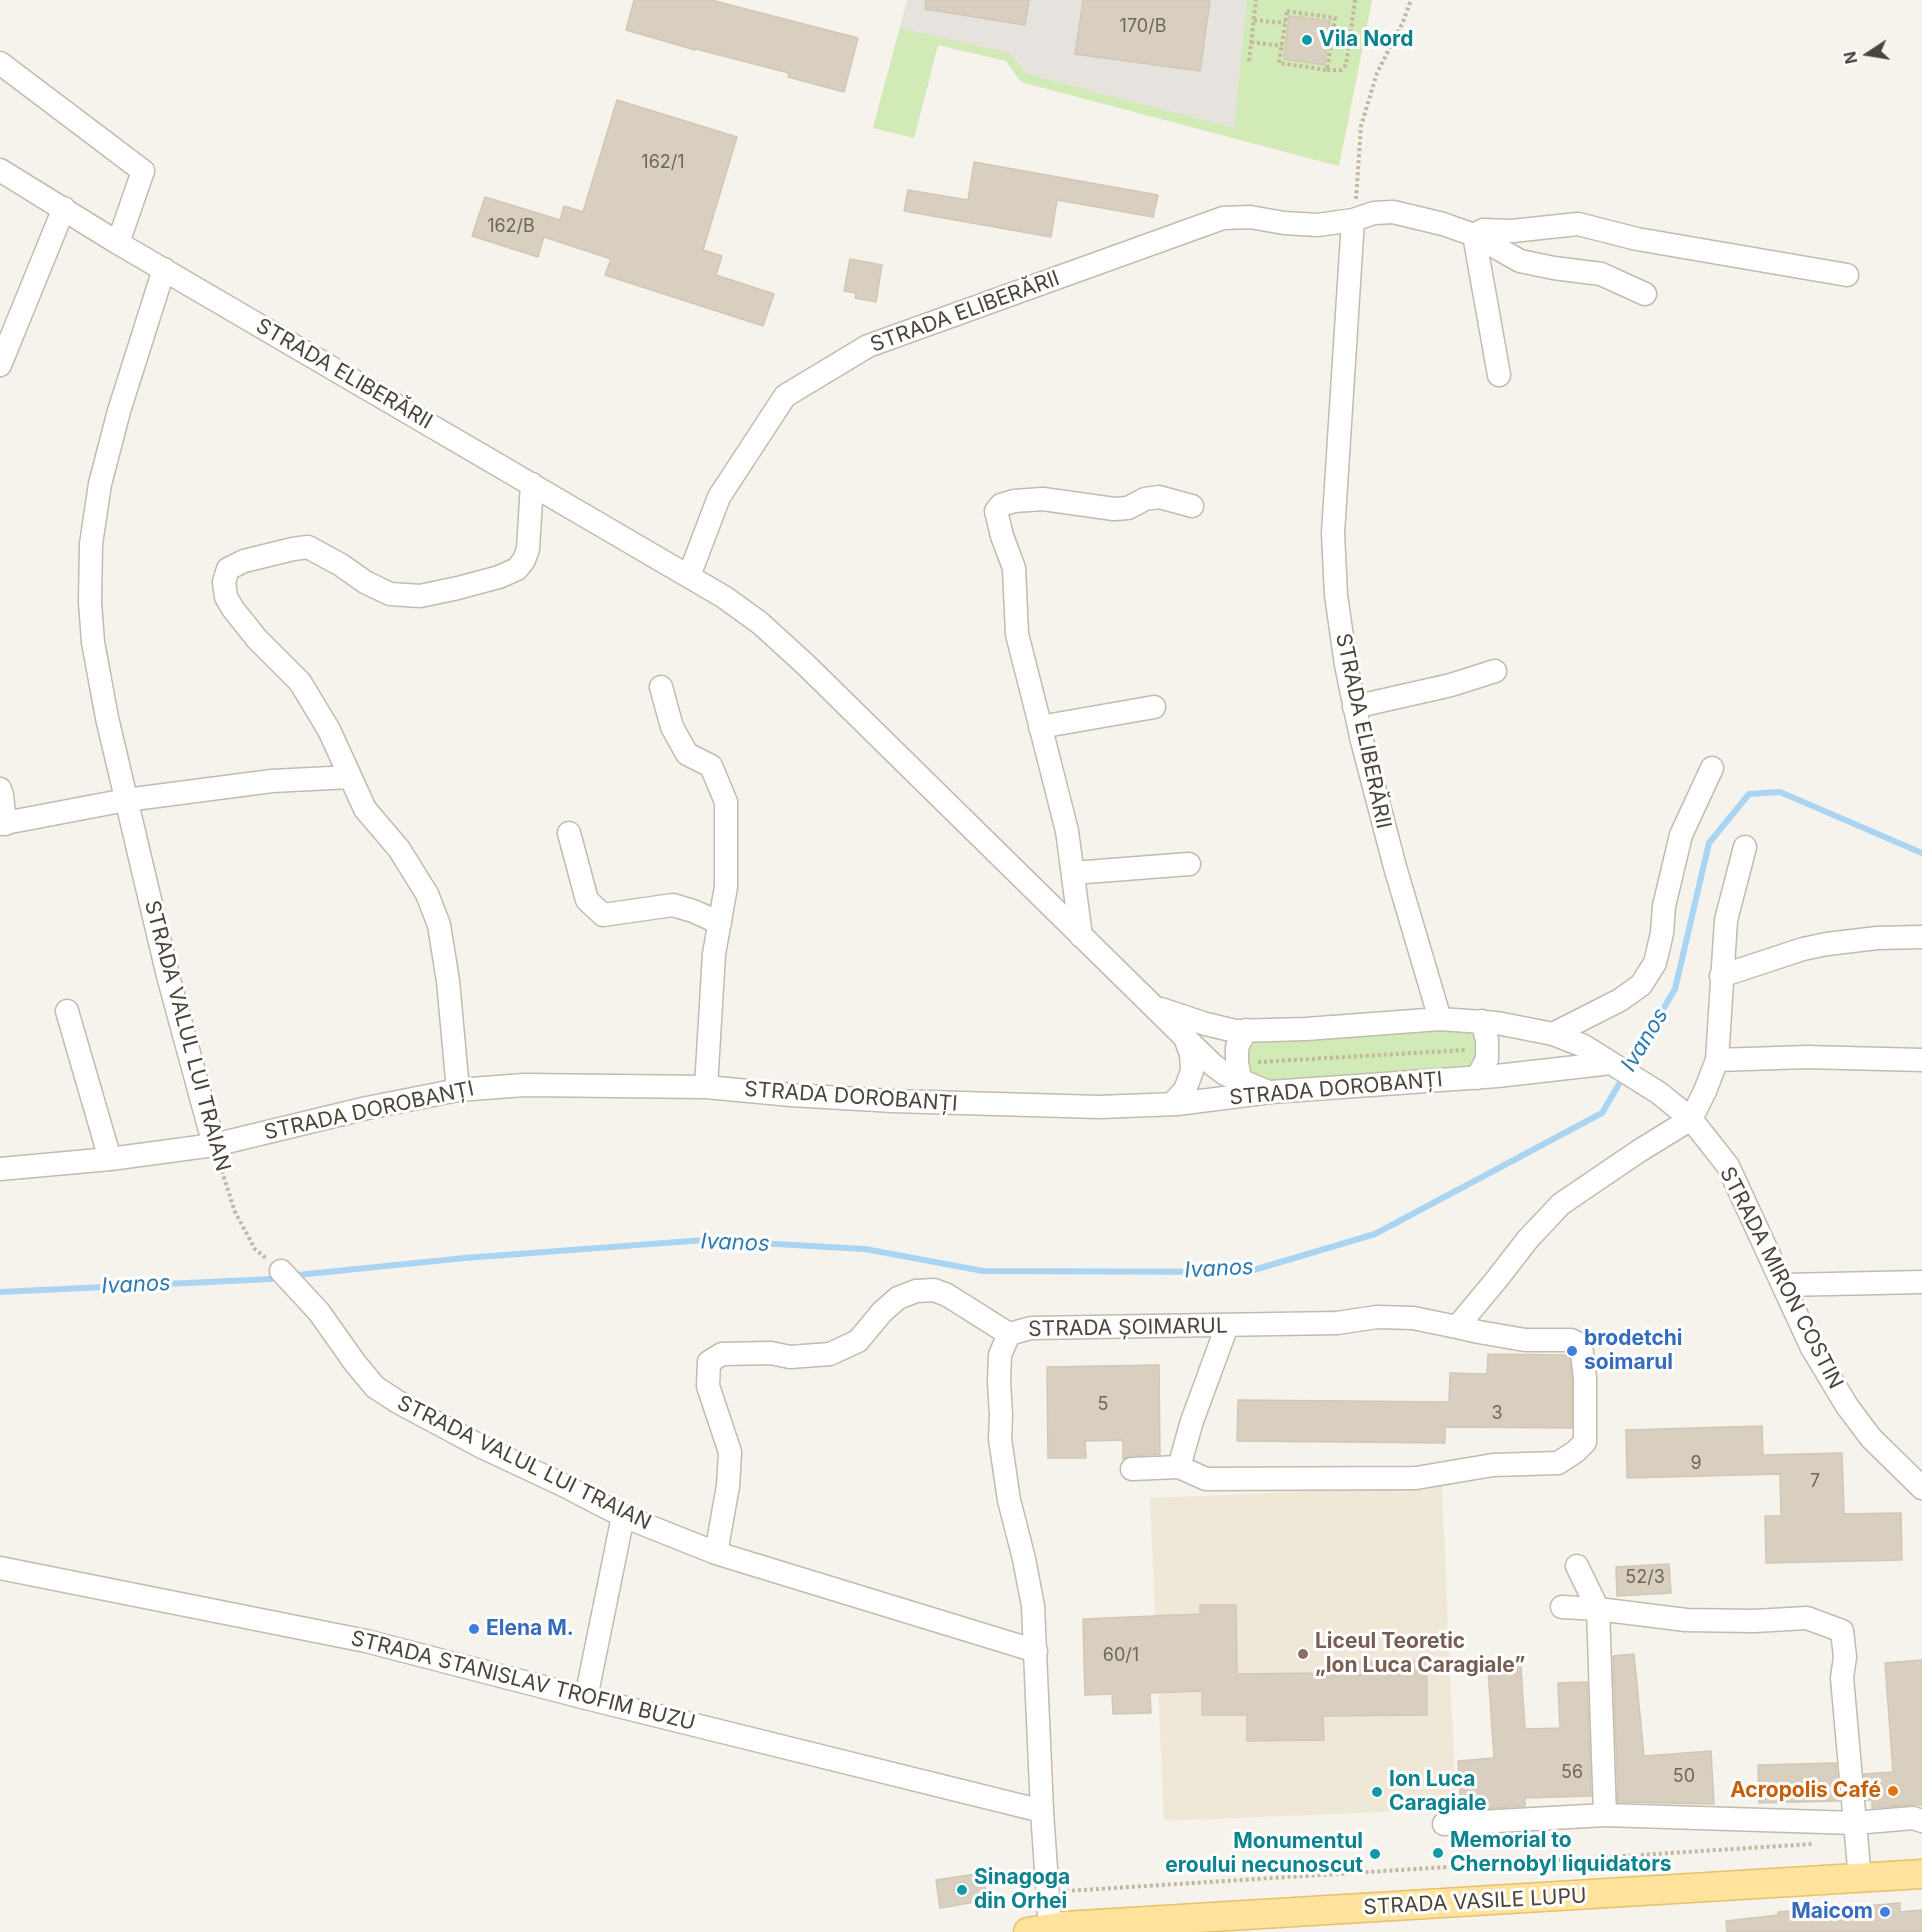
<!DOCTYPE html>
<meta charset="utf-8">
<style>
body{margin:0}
#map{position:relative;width:1922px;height:1932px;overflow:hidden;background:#f6f3ec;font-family:Inter,sans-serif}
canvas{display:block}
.north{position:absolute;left:1838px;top:24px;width:60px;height:60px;-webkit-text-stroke:4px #fff;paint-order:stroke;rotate:258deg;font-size:16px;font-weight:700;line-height:24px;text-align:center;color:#4b4439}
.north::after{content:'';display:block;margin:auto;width:21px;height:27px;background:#4b4439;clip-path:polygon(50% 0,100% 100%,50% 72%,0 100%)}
</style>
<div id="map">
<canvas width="1922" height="1932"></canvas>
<div class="north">N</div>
</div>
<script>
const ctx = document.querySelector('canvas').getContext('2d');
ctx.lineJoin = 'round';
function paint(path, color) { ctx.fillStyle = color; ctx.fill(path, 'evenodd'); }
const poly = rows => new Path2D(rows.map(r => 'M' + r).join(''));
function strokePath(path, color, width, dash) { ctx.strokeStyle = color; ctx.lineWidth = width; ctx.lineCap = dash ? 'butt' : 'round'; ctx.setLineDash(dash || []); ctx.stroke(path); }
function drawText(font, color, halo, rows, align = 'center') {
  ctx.font = font + ' Inter,sans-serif'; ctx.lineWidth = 6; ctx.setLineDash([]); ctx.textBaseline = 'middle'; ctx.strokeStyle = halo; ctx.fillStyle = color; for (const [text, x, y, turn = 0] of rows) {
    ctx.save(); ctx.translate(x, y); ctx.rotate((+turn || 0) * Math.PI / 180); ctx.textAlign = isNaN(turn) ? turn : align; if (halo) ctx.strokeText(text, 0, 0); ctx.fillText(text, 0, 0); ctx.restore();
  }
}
paint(poly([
 [907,0,1372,0,1339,166,1021,82,1006,61,938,45,914,138,873,128]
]), '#e6e2dd');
paint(poly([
 [1442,1486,1456,1809,1164,1821,1150,1498]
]), '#efe8d6');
paint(poly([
 [1247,0,1372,0,1339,166,1021,82,1006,61,938,45,914,138,873,128,900,28,1009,53,1027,74,1234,128],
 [1462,1028,1474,1034,1480,1054,1470,1069,1261,1081,1248,1072,1248,1048,1258,1040]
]), '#d2eab5');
strokePath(poly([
 [297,1275,465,1258,704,1240,865,1249,983,1271,1247,1272,1375,1234,1602,1113,1675,989,1709,843,1749,794,1780,792,1922,853],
 [0,1292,271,1279]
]), '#a9d4f2', 6);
const building = poly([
 [634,0,711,0,858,38,844,92,788,77,789,73,696,49,695,50,626,30,634,0],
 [926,0,1029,0,1025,25,925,9,926,0],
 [1083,0,1210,0,1200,71,1075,54,1083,0],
 [1289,16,1330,21,1325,65,1284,59,1289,16],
 [617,100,737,137,703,250,722,256,716,275,774,294,763,326,605,275,611,259,544,237,538,257,472,236,485,197,560,220,564,206,583,212,617,100],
 [974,162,1158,195,1153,217,1057,200,1051,237,904,211,908,190,968,200,974,162],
 [850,259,882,265,876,302,855,298,856,293,844,291,850,259],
 [1488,1354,1569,1355,1572,1379,1572,1428,1445,1427,1445,1443,1237,1441,1238,1400,1449,1402,1450,1373,1487,1374,1488,1354],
 [1159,1365,1160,1454,1131,1456,1123,1459,1123,1440,1085,1441,1086,1458,1048,1458,1047,1367,1159,1365],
 [1762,1426,1763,1455,1842,1453,1844,1514,1901,1513,1902,1560,1766,1563,1765,1516,1781,1516,1780,1474,1627,1478,1626,1430,1762,1426],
 [1669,1564,1671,1593,1617,1596,1616,1567,1669,1564],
 [1200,1605,1236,1605,1237,1674,1329,1673,1329,1662,1427,1661,1427,1715,1323,1716,1324,1740,1247,1741,1247,1715,1202,1715,1202,1691,1150,1693,1151,1713,1113,1714,1112,1694,1085,1695,1083,1619,1200,1614,1200,1605],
 [1634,1654,1644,1756,1711,1751,1714,1804,1618,1802,1613,1656,1634,1654],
 [1922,1660,1922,1805,1912,1805,1872,1808,1872,1800,1866,1800,1864,1774,1893,1772,1885,1663,1922,1660],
 [1521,1667,1525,1729,1560,1728,1558,1683,1587,1682,1591,1796,1525,1798,1525,1806,1461,1810,1458,1761,1494,1758,1488,1669,1521,1667],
 [1836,1763,1839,1801,1759,1803,1758,1765,1836,1763],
 [983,1873,987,1900,940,1908,936,1880,983,1873],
 [1900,1903,1900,1912,1922,1910,1922,1932,1727,1932,1726,1921,1778,1915,1778,1912,1833,1908,1834,1918,1866,1915,1865,1906,1900,1903]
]);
paint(building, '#d8cfc1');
strokePath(building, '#d3c7b4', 1.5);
const minor = poly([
 [0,63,143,171,118,243],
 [0,170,118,243,724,597,760,623,806,665,1213,1065,1225,1074,1266,1091],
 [1353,220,1333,533,1336,595,1346,665,1361,737,1395,867,1440,1019],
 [164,269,119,411,100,484,91,544,90,602,93,642,107,718,168,976,214,1145],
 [0,365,64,208],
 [1499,375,1474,235,1483,230,1512,231,1578,224,1637,239,1847,275],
 [689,576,719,497,785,396,868,346,1223,218,1250,217,1284,223,1318,225,1353,220,1374,213,1393,212,1443,224,1474,235,1520,261,1554,268,1601,274,1645,294],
 [661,687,672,727,687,754,711,766,726,802,726,887,714,954,706,1087],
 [1354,707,1451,685,1495,671],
 [1040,727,1154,707],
 [0,789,2,795,5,824],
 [0,824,126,800,272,781,350,777],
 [569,833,587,900,603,915,673,905,693,911,720,923],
 [1073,873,1189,864],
 [1081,936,1067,831,1017,634,1014,568,1002,536,996,511,1001,505,1014,501,1043,499,1114,509,1128,508,1145,499,1159,497,1192,506],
 [1721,976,1803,949,1827,944,1877,938,1922,937],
 [1161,1009,1206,1024,1235,1031,1306,1029,1440,1019,1497,1023,1553,1034,1584,1046,1611,1063,1659,1093,1691,1119,1728,1166,1811,1346,1847,1406,1871,1438,1922,1488],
 [67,1011,110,1159],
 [1553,1034,1620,1000,1641,985,1655,963,1662,933,1664,906,1681,835,1712,768],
 [1717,1060,1807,1057,1922,1060],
 [1477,1078,1487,1059,1487,1040,1482,1021],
 [1241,1082,1237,1063,1237,1047,1246,1030],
 [458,1090,448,981,439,925,427,894,399,849,365,809,329,730,300,682,257,639,233,609,226,597,224,582,228,569,244,561,293,549,308,547,341,565,365,582,390,594,420,596,458,588,499,577,517,569,524,560,528,549,532,484],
 [1172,1104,1185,1090,1192,1071,1191,1054,1185,1038],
 [1691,1119,1705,1091,1717,1060,1726,920,1745,847],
 [0,1169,110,1159,214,1145,367,1108,458,1090,524,1085,706,1087,791,1095,893,1101,1099,1107,1177,1104,1271,1092,1497,1076,1611,1063],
 [281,1271,319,1312,355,1363,375,1387,398,1402,482,1447,561,1484,623,1516,716,1553,1036,1651],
 [1784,1285,1922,1282],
 [1179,1467,1206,1479,1416,1478,1493,1465,1558,1463,1575,1452,1585,1442,1585,1378,1581,1345,1571,1340,1525,1340,1479,1332,1457,1327],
 [1132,1469,1179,1467,1192,1421,1227,1326],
 [716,1553,728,1486,730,1452,708,1386,709,1362,722,1354,771,1353,790,1357,830,1354,858,1341,882,1312,898,1298,916,1291,934,1290,947,1295,1009,1334],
 [1577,1566,1598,1609,1605,1815],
 [0,1568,366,1641,586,1698,1042,1811],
 [1562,1607,1598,1609,1686,1620,1754,1621,1807,1618,1842,1631,1845,1657,1842,1678,1860,1879],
 [586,1698,623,1516],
 [1444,1824,1605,1815,1855,1823,1913,1818,1922,1821],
 [1050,1928,1042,1811,1033,1606,1024,1559,1009,1500,1000,1439,1001,1415,999,1381,1000,1355,1009,1334,1031,1328,1337,1323,1377,1317,1413,1318,1457,1327,1497,1279,1528,1239,1561,1204,1639,1151,1691,1119]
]);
const major = poly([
 [1028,1932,1064,1926,1922,1874]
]);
strokePath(minor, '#c2bbae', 25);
strokePath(major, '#e6c16a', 31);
strokePath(poly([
 [1287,11,1335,18,1327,70,1279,63,1287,11],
 [1254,20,1285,23],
 [1251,42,1282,46],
 [1249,61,1256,0],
 [1327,70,1341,70,1346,65,1355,0],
 [1356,199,1361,126,1377,73,1403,22,1411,0],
 [1258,1062,1466,1050],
 [220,1165,235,1212,255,1249,267,1259],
 [1066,1891,1813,1844]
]), '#c4b79f', 4, [3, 3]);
strokePath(minor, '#fff', 22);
strokePath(major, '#ffe39c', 28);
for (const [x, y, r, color] of [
 [1307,40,6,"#0f9aa8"],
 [1572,1351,6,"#3f7fe0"],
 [474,1629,6,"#3f7fe0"],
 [1303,1654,6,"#8d6e63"],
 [1893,1791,6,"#e8710a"],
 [1377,1792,6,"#0f9aa8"],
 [1438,1853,6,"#0f9aa8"],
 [1375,1854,6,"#0f9aa8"],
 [962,1890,6,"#0f9aa8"],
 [1885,1912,6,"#3f7fe0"]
]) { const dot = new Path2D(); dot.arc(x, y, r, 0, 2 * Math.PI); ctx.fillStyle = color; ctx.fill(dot); strokePath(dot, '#fff', 2); }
drawText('18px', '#6e675b', null, [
 ["170/B",1143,27],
 ["162/1",663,163],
 ["162/B",511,227],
 ["5",1103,1405],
 ["3",1497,1414],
 ["9",1696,1464],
 ["7",1815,1482],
 ["52/3",1645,1578],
 ["60/1",1121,1656],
 ["56",1572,1773],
 ["50",1684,1777]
]);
drawText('bold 21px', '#0d838f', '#fff', [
 ["Vila Nord",1319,40],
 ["Ion Luca",1389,1780],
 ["Caragiale",1389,1804],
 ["Memorial to",1450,1841],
 ["Chernobyl liquidators",1450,1865],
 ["Monumentul",1363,1842,"right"],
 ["eroului necunoscut",1363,1866,"right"],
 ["Sinagoga",974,1878],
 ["din Orhei",974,1902]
], 'left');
drawText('21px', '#4b4439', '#fff', [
 ["STRADA ELIBERĂRII",965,312,-20],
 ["STRADA ELIBERĂRII",344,374,30],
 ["STRADA ELIBERĂRII",1363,731,78],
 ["STRADA VALUL LUI TRAIAN",187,1036,75],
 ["STRADA DOROBANȚI",1336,1089,-5],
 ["STRADA DOROBANȚI",851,1097,4],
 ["STRADA DOROBANȚI",369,1111,-12],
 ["STRADA MIRON COSTIN",1781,1278,63],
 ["STRADA ȘOIMARUL",1128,1328,-1],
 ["STRADA VALUL LUI TRAIAN",524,1463,26],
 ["STRADA STANISLAV TROFIM BUZU",523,1681,14],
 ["STRADA VASILE LUPU",1475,1902,-3]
]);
drawText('bold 21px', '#366cbe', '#fff', [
 ["brodetchi",1584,1339],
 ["soimarul",1584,1363],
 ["Elena M.",486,1629],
 ["Maicom",1873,1912,"right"]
], 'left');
drawText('bold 21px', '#785e54', '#fff', [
 ["Liceul Teoretic",1315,1642],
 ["„Ion Luca Caragiale”",1315,1666]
], 'left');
drawText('bold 21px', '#c56008', '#fff', [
 ["Acropolis Café",1881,1791]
], 'right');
drawText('italic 22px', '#2e7ab2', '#fff', [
 ["Ivanos",1645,1040,-59],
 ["Ivanos",735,1243,2],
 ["Ivanos",1219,1269,-3],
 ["Ivanos",136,1285,-3]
]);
</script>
